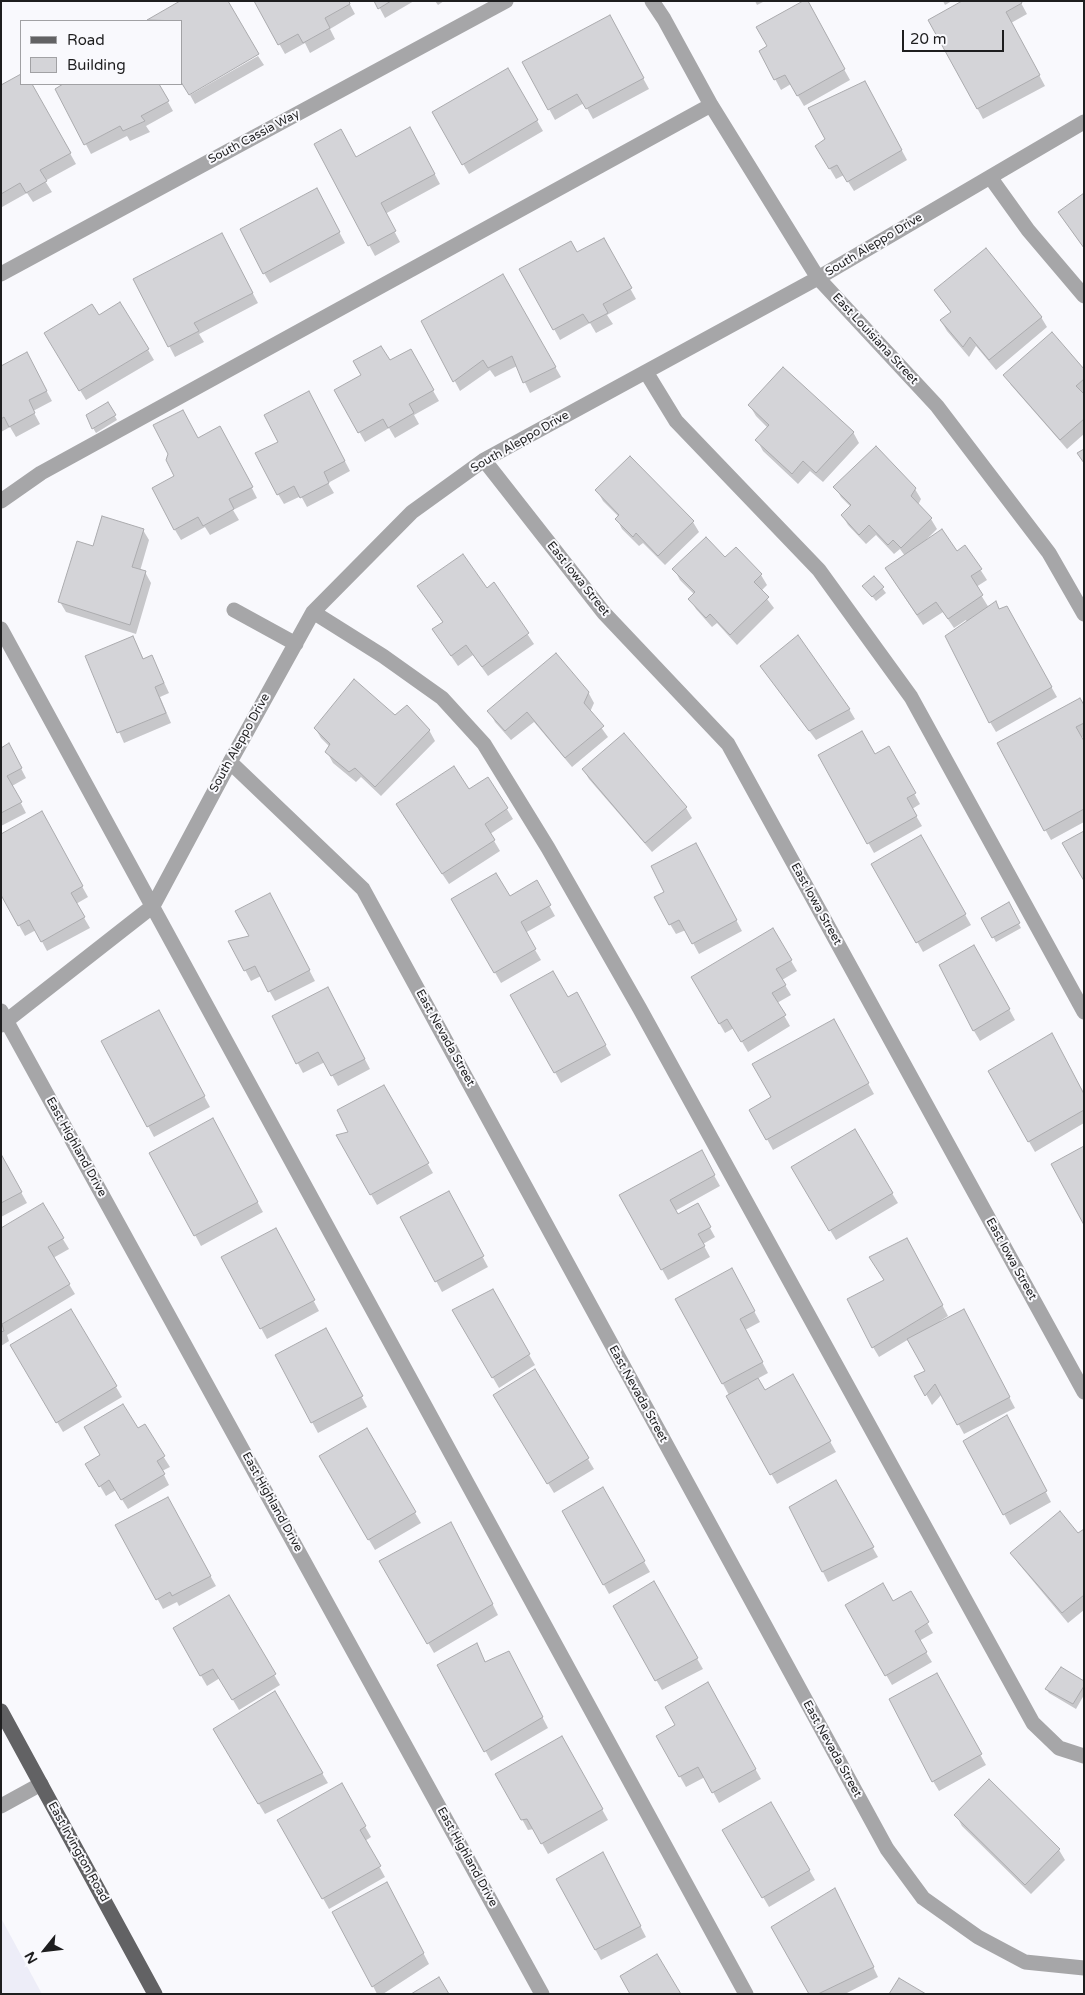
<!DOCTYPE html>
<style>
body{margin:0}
#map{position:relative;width:1085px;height:1995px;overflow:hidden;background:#f9f9fd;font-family:"Varela Round",sans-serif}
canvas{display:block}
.frame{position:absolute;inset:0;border:2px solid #1e1e1f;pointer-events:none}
.legend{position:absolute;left:20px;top:20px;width:162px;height:65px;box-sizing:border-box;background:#f9f9fd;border:1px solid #a1a1a4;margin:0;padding:6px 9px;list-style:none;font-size:15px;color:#1e1e1f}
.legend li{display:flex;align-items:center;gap:10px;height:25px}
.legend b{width:25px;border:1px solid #a1a1a4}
.north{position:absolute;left:20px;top:1925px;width:50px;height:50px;-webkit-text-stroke:4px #f9f9fd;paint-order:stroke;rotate:241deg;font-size:14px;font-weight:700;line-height:20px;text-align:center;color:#1e1e1f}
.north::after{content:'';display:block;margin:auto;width:18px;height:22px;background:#1e1e1f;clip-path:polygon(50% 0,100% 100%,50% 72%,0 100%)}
.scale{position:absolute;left:902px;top:30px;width:102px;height:22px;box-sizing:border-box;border:2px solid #1e1e1f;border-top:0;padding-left:6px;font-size:15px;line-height:18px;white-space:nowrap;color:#1e1e1f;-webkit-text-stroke:4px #f9f9fd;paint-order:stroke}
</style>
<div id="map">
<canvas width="1085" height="1995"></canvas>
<div class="frame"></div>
<ul class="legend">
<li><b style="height:6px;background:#626264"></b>Road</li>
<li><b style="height:14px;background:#d4d4d8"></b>Building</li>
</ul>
<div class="north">N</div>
<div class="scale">20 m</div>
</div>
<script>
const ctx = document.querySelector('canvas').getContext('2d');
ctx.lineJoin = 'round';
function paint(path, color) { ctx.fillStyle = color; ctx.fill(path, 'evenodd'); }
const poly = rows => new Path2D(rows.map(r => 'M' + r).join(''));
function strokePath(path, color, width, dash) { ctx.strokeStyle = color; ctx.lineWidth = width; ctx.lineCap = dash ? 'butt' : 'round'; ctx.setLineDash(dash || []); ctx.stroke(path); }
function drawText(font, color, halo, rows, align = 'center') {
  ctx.font = font + ' "Varela Round",sans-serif'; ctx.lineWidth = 4; ctx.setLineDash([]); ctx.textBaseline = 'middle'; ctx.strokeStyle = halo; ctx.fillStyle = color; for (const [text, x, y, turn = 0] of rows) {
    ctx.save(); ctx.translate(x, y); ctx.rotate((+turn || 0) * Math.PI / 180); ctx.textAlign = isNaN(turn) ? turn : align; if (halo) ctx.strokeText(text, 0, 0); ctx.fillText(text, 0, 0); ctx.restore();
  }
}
paint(poly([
 [1,1918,42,1994,1,1994]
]), '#ededf8');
paint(poly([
 [183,1,181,21,148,21],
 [255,1,348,1,355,14,330,29,335,39,310,53,305,43,285,54],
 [376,1,414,1,385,18],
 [435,1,444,1,438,5],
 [755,1,765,1,757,5],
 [806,1,850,80,804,106,791,84,781,90,760,51,769,47],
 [943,1,952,1,945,5],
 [1020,1,1027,14,1011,23,1045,86,983,119,930,20],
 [615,27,649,89,593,119,584,103,555,120,524,63],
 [258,56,264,65,195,104,190,95],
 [508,70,543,131,469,174,434,113],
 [21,76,21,84,31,84,76,164,45,181,52,192,33,202,27,193,2,207,1,87],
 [66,84,158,84,173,111,146,126,150,132,130,141,127,136,91,154,57,89],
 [871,93,907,160,854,191,844,175,836,179,817,147,827,140],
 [416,139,440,184,385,214,400,242,375,256,315,145,356,158],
 [1084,195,1084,248,1059,213],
 [322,200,345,243,270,283,264,273],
 [603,240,636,299,607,315,613,324,596,333,590,323,560,340,554,329,577,254],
 [227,245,258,303,199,334,204,342,175,357,135,280],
 [503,276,561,377,530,393,517,366,495,377,490,370,460,391,423,321],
 [935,291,1041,317,1047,327,996,370,976,346,969,357,947,331,941,321,951,313],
 [120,303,154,360,86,400,46,334,98,317],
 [410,351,439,401,414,415,419,424,395,438,389,428,365,442,336,391],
 [32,364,52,401,33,411,40,424,16,437,10,427,1,432,1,367],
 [1084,371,1084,434,1067,449,1011,385,1005,375],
 [315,403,350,471,328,483,334,493,307,507,301,496,284,504,278,494,280,442],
 [108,404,117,420,96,433,93,428],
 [750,406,853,432,859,443,823,482,810,471,798,484,763,451,757,440,768,428,756,416],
 [226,438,257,498,233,510,239,520,210,535,205,527,181,540,175,530,198,440],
 [835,487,915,489,921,499,918,505,931,519,937,529,927,539,956,552,965,546,987,580,976,587,989,608,1000,610,1006,607,1057,697,996,732,990,722,967,622,966,620,954,628,943,612,923,625,886,569,905,556,900,549,894,554,876,535,866,544,848,525,842,515,851,507,841,497],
 [597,490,693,522,699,532,665,565,643,543,639,546,622,529,617,519,619,517,603,501],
 [143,530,149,540,140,571,145,572,151,583,136,634,66,612,60,602,94,548],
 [725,559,761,575,767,585,761,591,774,608,737,645,717,623,712,627,696,609,690,599,694,594,680,580,674,569],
 [874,577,886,593,876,601,864,586],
 [494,584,534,644,488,676,473,655,458,666,440,640,443,623,425,596,487,590],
 [133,637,144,660,151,657,157,667,169,693,160,697,171,723,124,743,86,657],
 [761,666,849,709,855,719,816,740],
 [588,692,594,703,590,712,608,737,572,767,534,722,511,740,495,722,489,711],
 [1084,707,1084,736,1081,738,1084,743,1084,822,1051,840,998,744],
 [395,717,429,730,435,741,381,796,361,777,356,782,333,763,327,752,330,747,321,738,315,728],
 [889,748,920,804,912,809,922,826,874,853,820,756,874,756],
 [1,749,14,755,26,778,12,786,26,813,1,826],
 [583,769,686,808,692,818,652,852,589,779],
 [488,778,513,819,490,834,500,851,449,884,403,815,468,791],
 [41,813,88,897,76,904,90,928,47,951,36,930,25,936,1,893],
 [921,837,971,925,923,952,873,864],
 [701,854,742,931,699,954,686,930,676,934,670,924,666,892],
 [536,882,555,916,525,933,541,960,501,983,453,899,510,898],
 [1008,904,1021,928,996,942,983,919],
 [275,905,315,981,275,1001,261,976,251,981,230,942,250,937],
 [773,930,797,971,782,980,791,995,777,1003,790,1026,748,1052,734,1028,725,1033,692,977],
 [974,946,1015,1020,980,1041,974,1031],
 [576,994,611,1055,561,1083,512,995,567,999],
 [333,998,370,1069,338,1086,325,1062,303,1073,273,1017],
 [833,1020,874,1094,773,1150,751,1110,773,1098],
 [164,1022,210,1107,154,1137,103,1042],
 [989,1072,1084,1095,1084,1123,1035,1152],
 [384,1087,433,1173,377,1205,338,1136,350,1133],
 [212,1120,263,1212,201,1246,151,1153],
 [854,1131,898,1203,836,1240,793,1168],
 [701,1152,720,1186,675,1211,677,1216,697,1205,715,1237,703,1244,710,1257,668,1280,621,1196],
 [1,1156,27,1203,1,1217],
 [454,1203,488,1267,442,1292,402,1217],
 [42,1205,69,1249,53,1258,75,1294,7,1335,9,1341,1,1346,1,1229],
 [281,1240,319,1311,267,1339,223,1258],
 [913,1250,948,1316,940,1321,941,1322,969,1321,1015,1408,964,1434,942,1394,932,1405,916,1376,926,1371,909,1339,879,1357,873,1347,885,1281],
 [737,1280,760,1322,745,1330,768,1373,757,1379,764,1392,793,1376,836,1452,777,1484,727,1396,729,1395,677,1299],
 [492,1291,535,1365,499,1388,454,1311],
 [70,1310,122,1397,63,1432,11,1346],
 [331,1339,367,1407,318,1433,276,1355],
 [535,1371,594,1469,554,1493,494,1395],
 [144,1426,170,1467,162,1471,169,1485,128,1509,116,1490,106,1496,87,1464],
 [1012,1427,1051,1502,1010,1525,965,1441],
 [366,1430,421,1523,375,1550,320,1457],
 [835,1482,878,1557,828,1582,823,1572],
 [602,1489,650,1572,609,1594,564,1511],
 [167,1498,216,1586,179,1606,177,1602,163,1609,117,1526],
 [1084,1530,1084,1610,1068,1623,1018,1563,1012,1553,1078,1535],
 [457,1533,498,1615,434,1653,381,1561],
 [654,1583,703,1669,662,1690,614,1607],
 [910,1593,933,1633,919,1641,932,1662,892,1685,846,1605,892,1602],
 [229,1597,280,1685,239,1710,220,1678,207,1686,174,1629],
 [476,1644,486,1663,514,1663,548,1728,491,1761,438,1665],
 [936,1675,986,1765,939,1791,933,1781],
 [1084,1683,1084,1695,1076,1709,1049,1693,1046,1689],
 [707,1684,761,1779,719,1803,705,1777,686,1787,657,1736,677,1725],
 [274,1693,328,1783,265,1814,214,1730],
 [562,1738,608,1820,548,1854,534,1829,528,1830,497,1774],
 [341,1785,371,1837,365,1841,385,1877,329,1909,279,1820],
 [771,1804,815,1880,769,1907,724,1831],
 [956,1815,1059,1850,1065,1860,1031,1894,962,1826],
 [608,1864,646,1937,601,1960,557,1880],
 [393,1894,429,1964,383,1994,377,1994,373,1986],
 [841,1900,878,1977,845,1994,811,1994]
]), '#0003');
const building = poly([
 [180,1,228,1,259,54,189,95,181,82,181,21,147,20,180,1],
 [254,1,349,1,350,4,325,18,330,28,303,43,298,34,278,45,254,1],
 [374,1,391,1,378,9,374,1],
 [803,1,808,1,845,69,797,96,785,75,774,80,759,51,767,46,756,27,803,1],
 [962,1,1021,1,1022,3,1006,12,1040,75,977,109,928,20,962,1],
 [610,15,644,78,586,109,577,94,548,110,522,62,610,15],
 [508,68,538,120,462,165,432,112,508,68],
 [21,74,21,84,32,84,71,153,40,170,47,181,26,193,20,183,1,194,1,85,21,74],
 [865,81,902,150,847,182,837,165,829,169,815,146,825,139,808,108,865,81],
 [63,84,159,84,169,101,141,116,145,121,123,131,120,126,84,145,55,89,63,84],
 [410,127,435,174,381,203,396,231,368,246,314,144,341,129,356,157,410,127],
 [317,188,340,232,263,274,240,229,317,188],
 [1084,193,1084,248,1058,212,1084,193],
 [222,233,253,293,194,323,199,331,168,347,133,279,222,233],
 [604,238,632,288,603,304,608,313,589,323,583,314,553,330,519,269,571,241,577,252,604,238],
 [986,248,1042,317,989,360,970,337,963,347,940,320,951,312,934,290,986,248],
 [503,274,556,367,523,383,512,356,488,368,483,360,453,382,421,321,503,274],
 [120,302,149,349,79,391,44,333,92,304,99,315,120,302],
 [1052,332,1084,369,1084,379,1076,386,1084,394,1084,419,1060,440,1003,375,1052,332],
 [381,346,390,360,411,349,434,390,409,404,414,413,388,428,383,419,358,433,334,390,361,375,353,361,381,346],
 [27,352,47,391,29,400,35,413,9,427,4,417,1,419,1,366,27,352],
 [783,367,854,432,816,473,803,461,792,474,755,440,769,425,748,405,783,367],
 [309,391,345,461,324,472,329,483,300,498,294,486,277,495,255,453,278,442,264,415,309,391],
 [108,402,116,415,92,429,86,415,108,402],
 [183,410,198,438,220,426,253,487,229,499,234,509,203,526,198,517,174,530,152,488,174,476,166,460,168,454,153,425,183,410],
 [876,446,916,488,911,496,932,518,901,548,893,540,888,545,869,525,859,535,841,515,851,505,833,487,876,446],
 [1084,449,1084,463,1077,453,1084,449],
 [630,456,694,521,658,556,636,533,633,537,615,519,619,515,595,490,630,456],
 [102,516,144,529,132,567,146,571,130,625,58,602,77,541,93,546,102,516],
 [942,529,957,551,965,545,982,569,971,576,983,595,948,619,936,602,917,615,885,568,942,529],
 [706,537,725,557,736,547,762,574,754,582,769,597,730,635,710,614,706,618,688,599,695,592,672,569,706,537],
 [463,554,487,588,494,582,529,633,482,667,466,645,451,656,432,629,443,622,417,586,463,554],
 [874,576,884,587,872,597,862,586,874,576],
 [996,601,999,609,1007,606,1052,687,989,723,945,636,996,601],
 [798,635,850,709,809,731,760,666,798,635],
 [133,636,143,659,152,655,164,683,155,687,166,713,117,733,85,656,133,636],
 [556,653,589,692,584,703,604,726,565,758,527,712,505,731,487,711,556,653],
 [354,679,395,715,407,705,430,730,375,787,355,768,349,772,325,752,330,744,314,728,354,679],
 [1080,698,1084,705,1084,723,1076,727,1084,741,1084,809,1044,831,997,743,1080,698],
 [862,731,875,754,889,746,916,793,907,798,917,816,867,844,818,755,862,731],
 [624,733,687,807,645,843,582,769,624,733],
 [9,743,22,768,7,776,22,802,1,813,1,748,9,743],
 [454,766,469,789,488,777,508,808,485,824,495,840,442,874,396,804,454,766],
 [42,811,83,886,71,893,85,917,41,942,29,920,18,926,1,895,1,834,42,811],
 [1084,831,1084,881,1062,843,1084,831],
 [921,835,966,914,916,943,871,864,921,835],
 [696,843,737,920,692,944,679,920,669,925,654,897,664,892,651,866,696,843],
 [496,873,510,896,537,880,551,905,521,922,536,949,494,973,451,899,496,873],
 [270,893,310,970,268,992,255,966,244,971,228,941,249,936,235,911,270,893],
 [1009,902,1020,923,992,938,981,918,1009,902],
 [773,928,792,960,776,969,786,985,772,993,786,1015,741,1042,727,1019,719,1024,691,977,773,928],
 [974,945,1010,1009,973,1031,939,965,974,945],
 [553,971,568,997,577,992,606,1045,554,1073,510,995,553,971],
 [328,987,365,1059,331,1076,318,1052,296,1064,272,1016,328,987],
 [159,1010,205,1096,147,1127,101,1041,159,1010],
 [834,1019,869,1083,766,1140,749,1110,771,1097,752,1064,834,1019],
 [1052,1033,1084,1094,1084,1110,1028,1142,988,1071,1052,1033],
 [384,1085,429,1163,370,1195,336,1135,348,1132,337,1110,384,1085],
 [213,1118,258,1202,194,1236,149,1153,213,1118],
 [855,1129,893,1193,829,1231,791,1167,855,1129],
 [1084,1146,1084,1225,1051,1164,1084,1146],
 [702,1150,715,1175,670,1200,678,1214,698,1203,711,1227,698,1234,705,1246,661,1270,619,1195,702,1150],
 [1,1154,22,1192,1,1203,1,1154],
 [449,1191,484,1256,435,1282,400,1217,449,1191],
 [43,1203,64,1238,48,1247,70,1284,2,1324,4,1331,1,1332,1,1228,43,1203],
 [276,1228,315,1300,260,1329,221,1257,276,1228],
 [907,1238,943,1305,872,1348,847,1299,884,1280,869,1257,907,1238],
 [732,1268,755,1311,740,1319,763,1362,722,1384,675,1299,732,1268],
 [493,1289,530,1354,492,1378,452,1310,493,1289],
 [71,1309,117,1386,56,1423,10,1345,71,1309],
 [964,1309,1010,1397,957,1425,935,1384,925,1396,914,1376,925,1371,907,1339,964,1309],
 [326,1328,363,1396,311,1423,275,1355,326,1328],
 [535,1369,589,1458,547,1484,493,1395,535,1369],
 [793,1374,831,1441,770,1475,726,1396,758,1378,765,1390,793,1374],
 [123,1404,138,1428,145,1424,165,1456,157,1461,165,1474,121,1500,109,1480,99,1487,85,1464,100,1455,84,1427,123,1404],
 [1007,1415,1047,1491,1003,1515,963,1441,1007,1415],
 [367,1428,416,1512,368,1540,319,1456,367,1428],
 [836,1480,874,1547,822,1572,789,1507,836,1480],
 [603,1487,645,1561,603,1585,562,1511,603,1487],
 [168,1497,211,1576,172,1596,170,1592,156,1600,115,1525,168,1497],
 [1060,1511,1078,1533,1084,1529,1084,1595,1062,1613,1010,1553,1060,1511],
 [451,1522,493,1604,427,1644,379,1561,451,1522],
 [654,1581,698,1658,655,1681,613,1606,654,1581],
 [883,1583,893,1601,911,1591,929,1622,915,1631,927,1652,885,1676,845,1605,883,1583],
 [229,1595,276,1674,232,1700,213,1669,200,1676,173,1628,229,1595],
 [477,1643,485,1662,509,1651,543,1717,484,1752,437,1665,477,1643],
 [1061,1667,1084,1681,1084,1686,1073,1704,1045,1689,1061,1667],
 [937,1673,982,1754,932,1782,889,1699,937,1673],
 [708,1682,756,1769,712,1793,698,1767,679,1777,656,1736,675,1725,665,1707,708,1682],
 [275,1691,323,1773,258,1804,213,1729,275,1691],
 [562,1736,603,1809,541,1844,527,1819,521,1820,495,1774,562,1736],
 [989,1779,1060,1849,1025,1885,954,1815,989,1779],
 [342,1783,366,1826,360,1830,381,1866,322,1899,277,1820,342,1783],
 [771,1802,810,1870,762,1898,722,1830,771,1802],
 [603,1852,641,1926,595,1950,556,1879,603,1852],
 [387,1882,424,1953,372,1987,332,1912,387,1882],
 [835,1888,874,1967,818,1994,809,1994,771,1927,835,1888],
 [657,1954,681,1994,630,1994,620,1976,657,1954],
 [439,1977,449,1994,411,1994,439,1977],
 [899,1978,926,1994,889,1994,899,1978]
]);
paint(building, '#d4d4d8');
strokePath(building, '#ababae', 1);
strokePath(poly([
 [652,1,664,19,711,105,818,278,937,406,1049,553,1084,614],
 [990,177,1028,230,1084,296],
 [1,274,506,1],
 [646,372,676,421,819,570,911,697,1084,1012],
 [484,460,604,613,728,744,1084,1392],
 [1,501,41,473,711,105],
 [234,610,296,644],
 [313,612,383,656,442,698,484,744,548,848,640,1009,1033,1723,1059,1748,1084,1756],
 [1,629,746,1994],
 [230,762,363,889,887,1849,923,1898,978,1937,1025,1962,1084,1968],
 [1,1011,542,1994],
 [1,1025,153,906,230,762,313,612,412,512,484,460,818,278,1084,122],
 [1,1806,41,1784]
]), '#a6a6a8', 15);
strokePath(poly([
 [1,1711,155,1994]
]), '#626264', 15);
drawText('12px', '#1e1e1f', '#f9f9fd', [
 ["South Cassia Way",254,137,-28],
 ["South Aleppo Drive",874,245,-31],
 ["East Louisiana Street",875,339,47],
 ["South Aleppo Drive",520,442,-30],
 ["East Iowa Street",578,579,51],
 ["South Aleppo Drive",240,743,-61],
 ["East Iowa Street",816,904,61],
 ["East Nevada Street",445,1038,61],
 ["East Highland Drive",76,1147,61],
 ["East Iowa Street",1011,1259,61],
 ["East Nevada Street",638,1394,61],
 ["East Highland Drive",272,1502,61],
 ["East Nevada Street",832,1749,61],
 ["East Irvington Road",78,1852,61],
 ["East Highland Drive",467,1857,61]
]);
</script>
